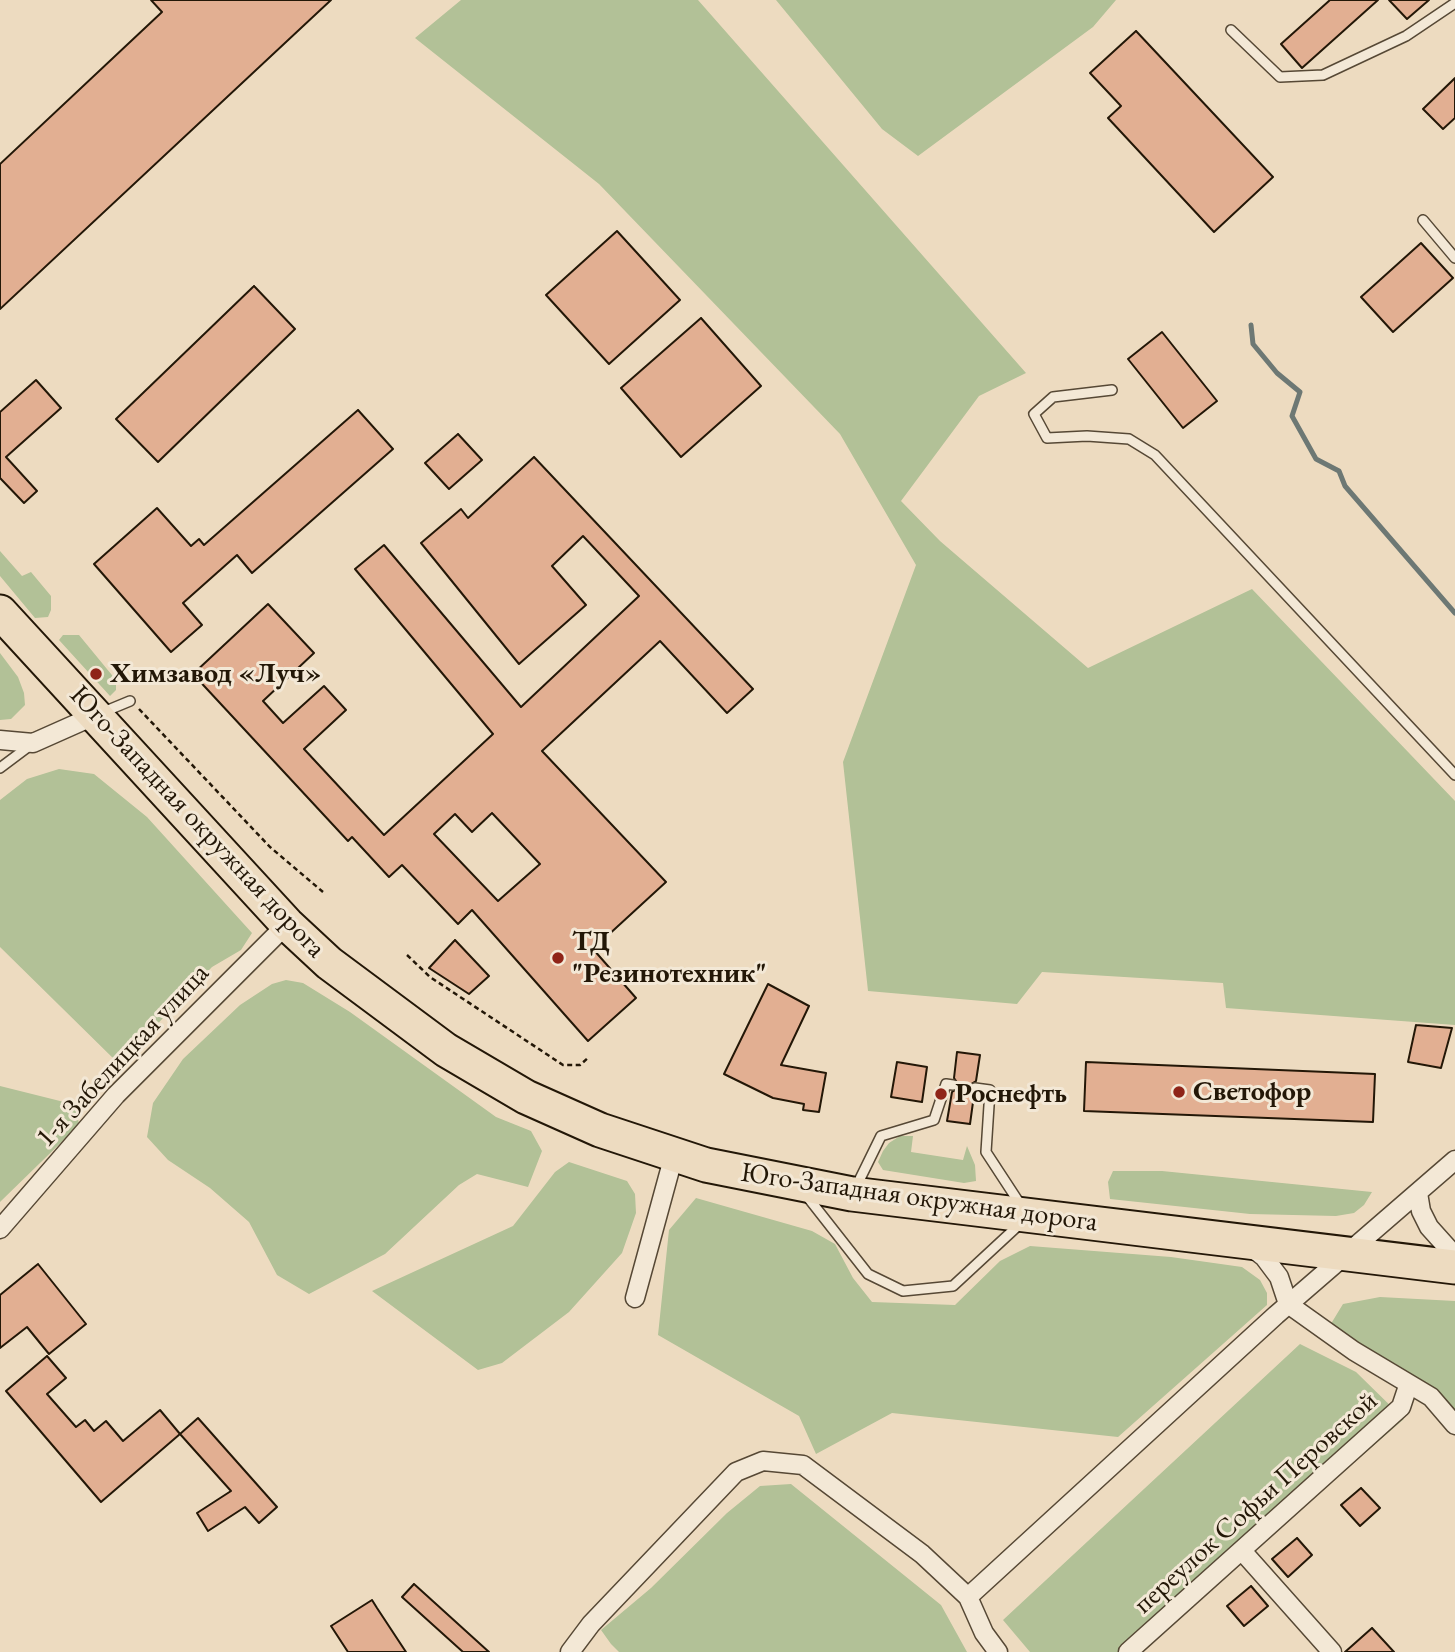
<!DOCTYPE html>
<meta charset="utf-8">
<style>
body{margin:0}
canvas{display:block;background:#eddbc0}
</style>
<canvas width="1455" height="1652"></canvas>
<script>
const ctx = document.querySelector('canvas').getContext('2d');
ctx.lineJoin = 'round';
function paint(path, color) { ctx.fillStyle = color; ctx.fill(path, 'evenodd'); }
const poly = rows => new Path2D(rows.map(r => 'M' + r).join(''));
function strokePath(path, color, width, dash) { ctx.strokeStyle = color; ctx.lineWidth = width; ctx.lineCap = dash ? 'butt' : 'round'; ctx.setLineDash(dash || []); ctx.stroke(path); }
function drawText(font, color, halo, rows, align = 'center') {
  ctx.font = font + ' "EB Garamond",serif'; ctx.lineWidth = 6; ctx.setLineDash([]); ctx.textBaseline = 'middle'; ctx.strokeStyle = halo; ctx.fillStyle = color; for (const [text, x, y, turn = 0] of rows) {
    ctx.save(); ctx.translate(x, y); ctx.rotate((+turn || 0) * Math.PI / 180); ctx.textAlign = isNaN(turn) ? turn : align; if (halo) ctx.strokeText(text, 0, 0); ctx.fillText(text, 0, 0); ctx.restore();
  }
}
paint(poly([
 [461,0,698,0,1026,373,979,396,901,501,940,541,1088,668,1252,589,1455,801,1455,1025,1226,1008,1223,983,1042,972,1017,1004,868,991,843,762,916,565,840,434,599,184,415,38],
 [776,0,1116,0,1093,27,918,156,882,129],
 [0,551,22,576,31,572,51,596,51,610,48,617,35,618,0,576],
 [63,635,79,635,116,680,116,690,110,696,59,640],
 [0,653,18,677,24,693,25,705,11,719,0,720],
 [59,769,94,774,147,817,252,933,241,950,212,967,119,1064,0,947,0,800,27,779],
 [286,980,303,983,350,1012,496,1117,531,1131,542,1151,528,1187,477,1174,459,1185,385,1254,309,1294,277,1275,249,1222,210,1188,168,1160,147,1137,153,1103,183,1059,240,1005,272,984],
 [0,1086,76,1105,79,1125,0,1202],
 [900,1136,913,1136,911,1152,963,1160,967,1146,975,1165,976,1181,964,1183,883,1170,878,1162,883,1151,889,1143],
 [569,1162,627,1181,635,1194,636,1213,622,1253,569,1312,502,1363,478,1370,372,1291,513,1226,555,1172],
 [1113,1171,1162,1171,1372,1192,1364,1205,1354,1213,1336,1216,1250,1214,1110,1199,1108,1182],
 [696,1198,812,1231,835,1244,853,1278,872,1302,955,1305,1000,1261,1030,1246,1171,1257,1242,1267,1260,1280,1267,1293,1267,1305,1118,1437,892,1413,816,1454,799,1416,658,1335,669,1230],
 [1380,1297,1455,1301,1455,1427,1396,1364,1352,1346,1329,1327,1343,1304],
 [1300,1344,1356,1372,1404,1419,1137,1652,1030,1652,1003,1620],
 [791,1484,941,1605,967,1652,619,1652,611,1644,601,1630,651,1588,727,1513,760,1486]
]), '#b2c197');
strokePath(poly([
 [1251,325,1253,344,1277,373,1300,392,1292,416,1316,459,1339,471,1345,486,1455,613]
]), '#6d7874', 5);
const building = poly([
 [151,0,331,0,0,309,0,164,162,12,151,0],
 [1330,0,1378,0,1302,68,1281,44,1330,0],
 [1389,0,1429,0,1407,19,1389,0],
 [1136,31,1273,177,1214,232,1108,118,1121,106,1090,73,1136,31],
 [1455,78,1455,118,1443,129,1423,109,1455,78],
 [617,231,680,300,609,364,546,295,617,231],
 [1421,243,1453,278,1393,332,1361,297,1421,243],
 [254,286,295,329,158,462,116,419,254,286],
 [701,318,761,386,681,457,621,388,701,318],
 [1162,332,1217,401,1183,428,1128,359,1162,332],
 [36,380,61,408,6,457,37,491,24,503,0,478,0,412,36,380],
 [358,410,393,449,252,573,237,555,183,603,202,625,171,652,94,564,157,508,191,546,199,539,204,545,358,410],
 [458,434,482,460,449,489,425,463,458,434],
 [534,457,753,689,727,713,660,641,542,751,666,882,593,949,636,998,588,1041,472,910,458,924,402,865,389,877,352,837,348,841,193,674,268,604,314,653,263,701,283,723,324,686,346,710,304,749,384,835,493,734,355,569,384,545,521,707,639,596,583,536,552,566,586,605,519,664,421,543,461,509,468,518,534,457],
 [492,813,540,864,498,901,434,834,455,814,472,832,492,813],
 [455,940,489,976,469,994,429,968,455,940],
 [768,984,809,1006,781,1065,826,1073,819,1112,803,1110,804,1104,773,1098,724,1074,768,984],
 [1416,1025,1452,1028,1441,1068,1408,1062,1416,1025],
 [957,1052,980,1055,976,1081,968,1086,974,1095,970,1124,947,1121,952,1092,960,1087,954,1078,957,1052],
 [897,1062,927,1067,922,1102,891,1097,897,1062],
 [1086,1062,1375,1074,1373,1122,1084,1111,1086,1062],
 [38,1264,86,1324,49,1354,27,1327,0,1348,0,1295,38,1264],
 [47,1356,66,1378,47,1394,76,1427,85,1420,94,1431,106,1421,123,1441,160,1410,180,1434,101,1502,6,1391,47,1356],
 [198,1418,277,1507,259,1523,245,1507,208,1531,197,1513,231,1491,180,1434,198,1418],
 [1361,1488,1380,1508,1360,1526,1341,1505,1361,1488],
 [1297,1538,1312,1555,1288,1577,1272,1559,1297,1538],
 [414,1584,489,1652,463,1652,402,1597,414,1584],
 [1251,1586,1268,1606,1244,1626,1227,1606,1251,1586],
 [372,1600,377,1608,406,1652,348,1652,331,1626,372,1600],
 [1372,1628,1394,1652,1345,1652,1372,1628]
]);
paint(building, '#e2af92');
strokePath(building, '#231707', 2);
const lane = poly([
 [1231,30,1280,77,1323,75,1406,36,1455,3],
 [1423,220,1455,258],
 [1112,390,1053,397,1034,414,1047,438,1087,436,1129,439,1155,455,1455,775],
 [101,713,130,701],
 [0,768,32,744],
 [975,1088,990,1090,986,1152,1022,1207],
 [856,1187,881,1136,934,1120,946,1084,953,1085],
 [806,1195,868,1274,903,1291,953,1286,1021,1223]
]);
const street = poly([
 [0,740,33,743,96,715],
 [1418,1193,1421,1211,1429,1227,1455,1256],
 [0,1229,116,1095,287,924],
 [1251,1247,1264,1257,1279,1277,1288,1304],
 [635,1298,674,1155],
 [1288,1304,1354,1351,1431,1397,1455,1425],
 [1243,1552,1332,1652],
 [968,1597,1276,1315,1455,1160],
 [570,1652,591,1624,736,1472,763,1461,803,1465,922,1554,968,1597,984,1633,998,1652],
 [1128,1652,1401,1407,1408,1386]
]);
const highway = poly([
 [0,612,287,924,329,963,446,1050,526,1097,600,1130,706,1165,852,1194,1455,1267]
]);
strokePath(lane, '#564835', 12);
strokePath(street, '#564835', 21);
strokePath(highway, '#231707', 37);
strokePath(poly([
 [139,709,270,847,323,892],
 [407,955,430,977,563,1065,580,1065,589,1057]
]), '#231707', 2.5, [5, 3.5]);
strokePath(lane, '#f3e8d6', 9);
strokePath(street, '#f3e8d6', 18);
strokePath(highway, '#eddbc0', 33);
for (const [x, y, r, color] of [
 [96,674,7,"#8f2418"],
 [558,958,7,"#8f2418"],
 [1179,1092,7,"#8f2418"],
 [941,1094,7,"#8f2418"]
]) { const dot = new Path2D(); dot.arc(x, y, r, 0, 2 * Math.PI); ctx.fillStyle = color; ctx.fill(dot); strokePath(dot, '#f3e8d6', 2.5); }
drawText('bold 28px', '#231707', '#f3e8d6', [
 ["Химзавод «Луч»",110,674],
 ["ТД",572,942],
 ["\"Резинотехник\"",572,974],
 ["Светофор",1193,1092],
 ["Роснефть",955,1094]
], 'left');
drawText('28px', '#231707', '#f3e8d6', [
 ["Юго-Западная окружная дорога",197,822,47],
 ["1-я Забелицкая улица",123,1056,-47],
 ["Юго-Западная окружная дорога",919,1198,8],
 ["переулок Софьи Перовской",1256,1503,-42]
]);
</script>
